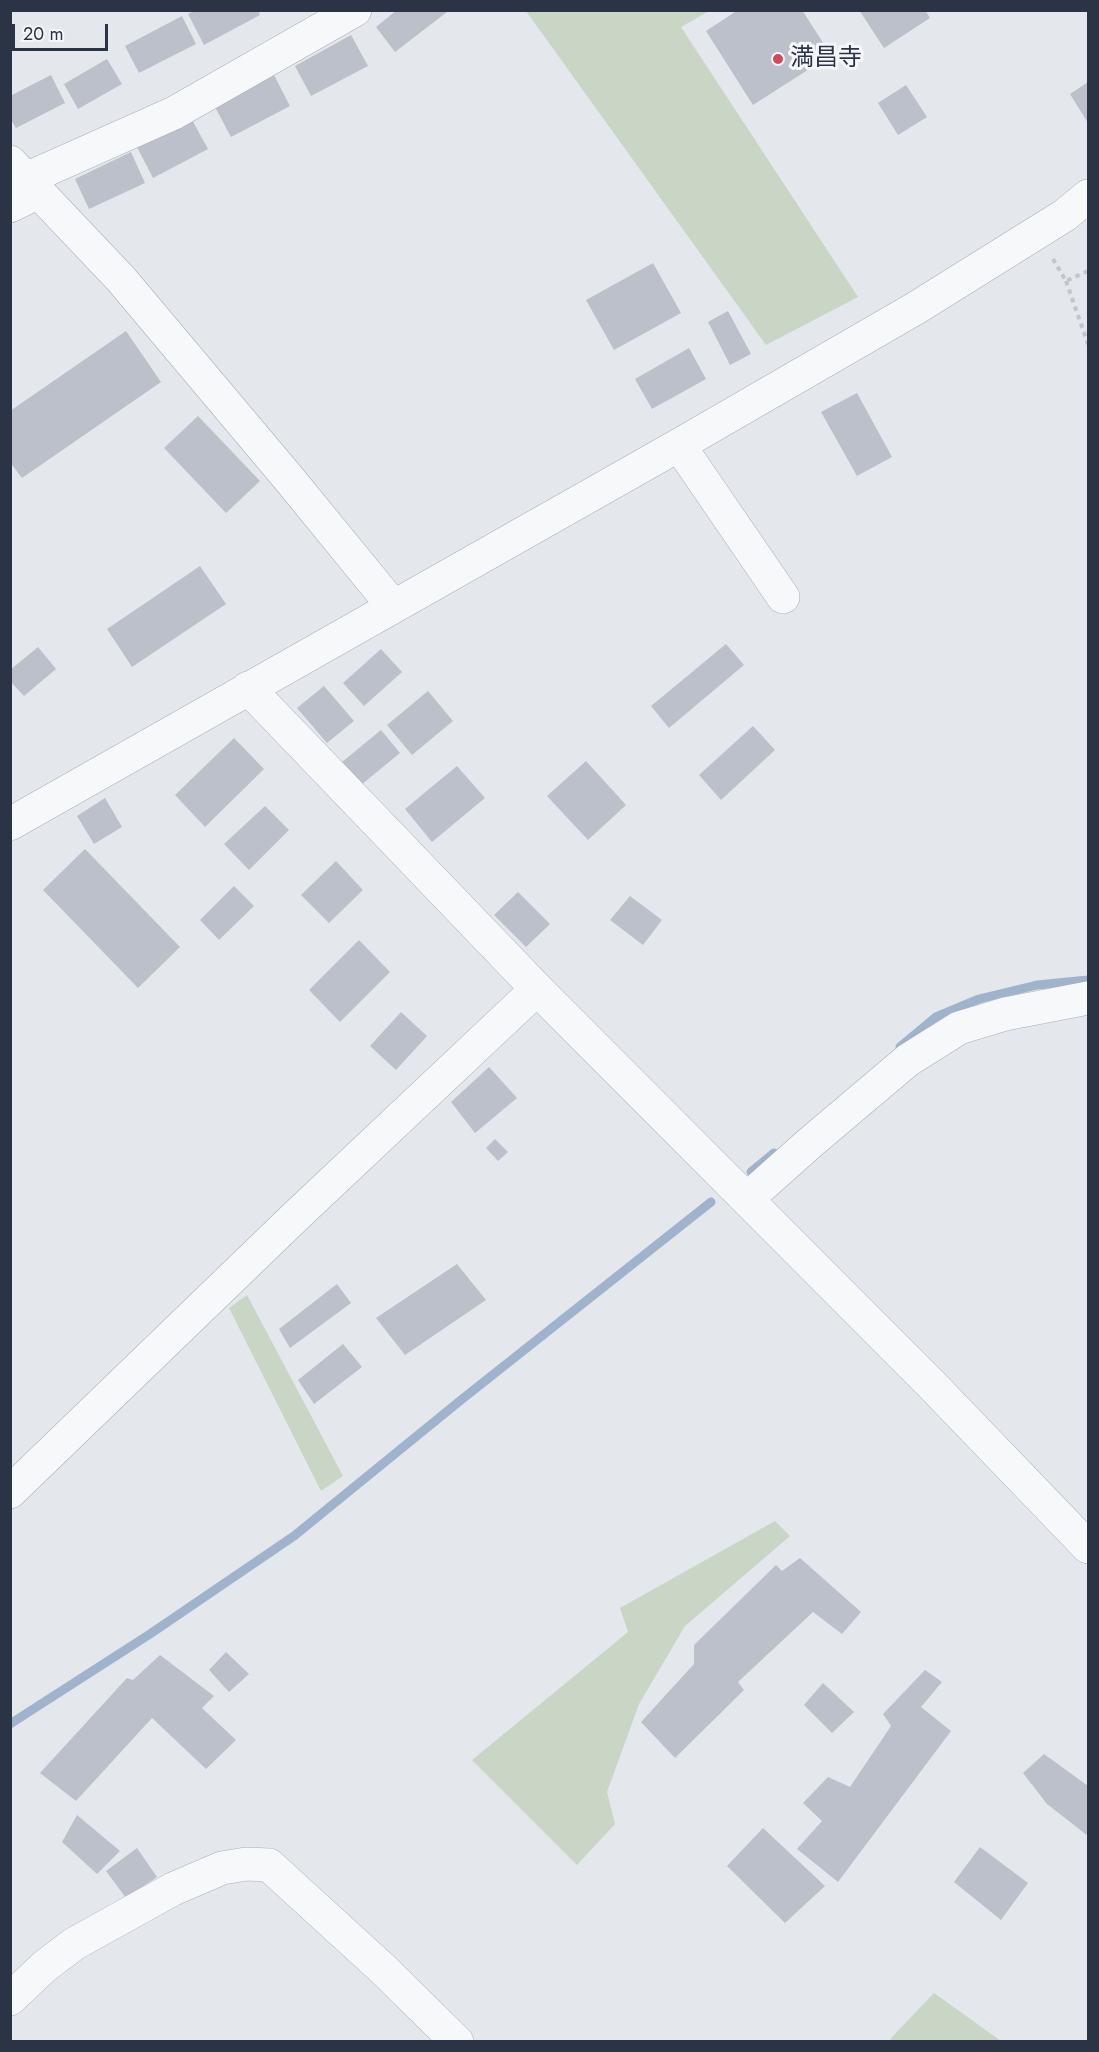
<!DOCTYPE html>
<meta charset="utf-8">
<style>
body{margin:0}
#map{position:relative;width:1099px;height:2052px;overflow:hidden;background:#e4e7ec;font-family:Jost,sans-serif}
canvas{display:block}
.frame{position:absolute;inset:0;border:12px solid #2b3445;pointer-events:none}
.scale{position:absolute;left:12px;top:24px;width:96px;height:27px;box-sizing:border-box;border:3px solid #2b3445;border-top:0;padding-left:8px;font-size:18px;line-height:21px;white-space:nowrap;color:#2b3445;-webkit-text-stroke:4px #f4f6f9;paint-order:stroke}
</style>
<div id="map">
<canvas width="1099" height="2052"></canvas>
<div class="frame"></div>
<div class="scale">20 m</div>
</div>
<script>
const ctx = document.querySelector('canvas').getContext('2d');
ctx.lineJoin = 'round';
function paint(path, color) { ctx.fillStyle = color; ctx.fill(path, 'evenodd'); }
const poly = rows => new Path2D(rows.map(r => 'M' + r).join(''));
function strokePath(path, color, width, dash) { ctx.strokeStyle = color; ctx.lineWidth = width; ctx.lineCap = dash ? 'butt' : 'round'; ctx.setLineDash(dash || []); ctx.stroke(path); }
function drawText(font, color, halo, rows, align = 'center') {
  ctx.font = font + ' Jost,"Noto Sans JP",sans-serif'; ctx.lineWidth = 6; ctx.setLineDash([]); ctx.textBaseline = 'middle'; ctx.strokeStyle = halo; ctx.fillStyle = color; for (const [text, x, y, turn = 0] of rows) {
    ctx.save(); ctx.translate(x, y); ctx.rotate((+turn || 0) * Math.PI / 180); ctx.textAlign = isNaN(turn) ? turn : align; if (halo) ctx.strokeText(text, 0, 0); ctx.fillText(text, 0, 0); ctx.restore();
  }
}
paint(poly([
 [526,11,709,11,681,27,858,297,766,345],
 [247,1295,343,1476,321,1491,229,1308],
 [775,1521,790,1536,685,1626,639,1704,607,1792,615,1824,577,1865,472,1760,628,1632,620,1608],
 [934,1993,1001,2041,890,2041,892,2037]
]), '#c9d6c5');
strokePath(poly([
 [900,1047,936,1017,979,999,1037,985,1088,980],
 [751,1172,774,1153],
 [10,1724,150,1634,294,1536,461,1400,711,1202]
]), '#9fb4cc', 9);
paint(poly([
 [196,10,258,10,260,15,204,45,188,14],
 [397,10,445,10,447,12,395,52,376,27],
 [738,10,802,10,831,55,753,105,706,31],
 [859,10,925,10,930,18,884,48],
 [182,16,196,44,139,73,125,46],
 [351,35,368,66,311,96,295,66],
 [107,59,122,84,78,109,64,84],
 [51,75,65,103,16,128,10,118,10,96],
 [274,75,290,106,231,137,215,107],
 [1088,82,1088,123,1070,94],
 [906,85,927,117,898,135,878,103],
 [191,118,208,149,153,178,137,147],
 [131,152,145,183,89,209,75,179],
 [653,263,681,313,614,350,586,300],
 [728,311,751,354,730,365,708,322],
 [126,331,161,382,22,478,10,462,10,411],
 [689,348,706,379,652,409,635,379],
 [857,393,892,457,857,476,821,412],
 [198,416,260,481,226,513,164,448],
 [200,566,226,604,132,667,107,629],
 [726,644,744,665,669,728,651,706],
 [38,647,56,669,24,696,10,681,10,670],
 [381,649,402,672,364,706,343,683],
 [324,686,354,721,327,743,297,708],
 [428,691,453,721,412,755,387,725],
 [753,726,775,750,721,800,699,775],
 [381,730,400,753,361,785,342,762],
 [234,738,264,769,205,827,175,795],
 [586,761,626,805,588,840,547,796],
 [457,766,485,798,432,842,405,809],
 [105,798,122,827,94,844,77,816],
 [265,806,289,830,249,870,224,844],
 [85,849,180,947,138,988,43,890],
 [336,861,363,890,329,923,301,895],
 [234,886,254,906,219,940,200,920],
 [518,892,550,924,526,947,494,915],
 [630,896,662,920,643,945,610,920],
 [359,940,390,972,340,1022,309,990],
 [401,1012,427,1036,396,1070,370,1046],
 [489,1067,517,1098,475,1133,451,1102],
 [495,1139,508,1152,498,1161,486,1148],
 [457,1264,486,1300,405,1355,376,1318],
 [337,1284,351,1303,290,1348,279,1329],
 [343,1344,362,1367,314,1404,298,1380],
 [800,1558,861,1612,842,1634,813,1612,738,1682,744,1690,675,1758,641,1722,694,1664,694,1645,776,1565,782,1571],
 [226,1652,249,1674,229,1692,209,1670],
 [160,1655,214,1696,202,1708,236,1740,206,1769,152,1718,76,1801,40,1773,127,1678,133,1680],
 [925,1670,942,1682,921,1707,951,1731,838,1882,797,1849,822,1821,803,1803,828,1777,850,1787,891,1726,883,1714],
 [823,1683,854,1712,832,1733,804,1705],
 [1044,1754,1088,1786,1088,1836,1047,1804,1023,1773],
 [77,1815,120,1851,97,1874,62,1842],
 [763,1828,825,1886,785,1923,727,1866],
 [980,1847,1028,1883,1001,1920,954,1882],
 [137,1848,157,1877,126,1898,106,1871]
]), '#bbc0ca');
const minor = poly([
 [10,162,121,279,290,480,393,606],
 [26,179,174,113,355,10],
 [10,206,39,192],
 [679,445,783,597],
 [248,688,537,989,932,1385,1088,1547],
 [10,824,679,445,916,308,1065,215,1088,196],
 [747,1199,811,1142,908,1060,959,1028,1005,1014,1088,998],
 [10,1492,296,1216,537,989],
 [10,1999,45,1966,74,1944,173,1889,222,1868,246,1864,269,1865,384,1970,457,2042]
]);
strokePath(minor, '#a9aeb7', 34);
strokePath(poly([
 [1053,259,1066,281,1088,271],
 [1066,281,1088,344]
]), '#c2c5cb', 4, [4.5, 4.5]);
strokePath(minor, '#f7f8fa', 33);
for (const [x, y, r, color] of [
 [778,59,6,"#d1495b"]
]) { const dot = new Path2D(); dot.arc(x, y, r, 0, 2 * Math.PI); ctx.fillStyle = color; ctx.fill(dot); strokePath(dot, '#f4f6f9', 2); }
drawText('24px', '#2b3445', '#f4f6f9', [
 ["満昌寺",790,59]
], 'left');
</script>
